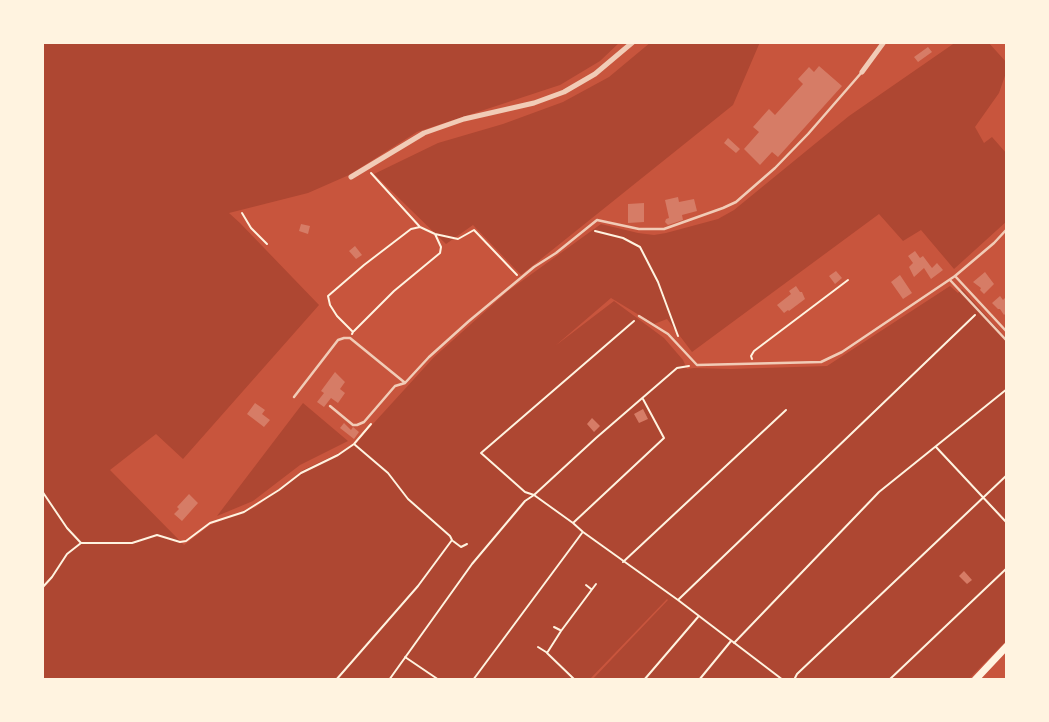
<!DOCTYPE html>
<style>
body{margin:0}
#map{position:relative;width:1049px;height:722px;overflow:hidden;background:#c8553d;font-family:"Exo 2",sans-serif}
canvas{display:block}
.frame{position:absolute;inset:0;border:44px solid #fff3e0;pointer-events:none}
</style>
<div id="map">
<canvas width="1049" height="722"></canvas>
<div class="frame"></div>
</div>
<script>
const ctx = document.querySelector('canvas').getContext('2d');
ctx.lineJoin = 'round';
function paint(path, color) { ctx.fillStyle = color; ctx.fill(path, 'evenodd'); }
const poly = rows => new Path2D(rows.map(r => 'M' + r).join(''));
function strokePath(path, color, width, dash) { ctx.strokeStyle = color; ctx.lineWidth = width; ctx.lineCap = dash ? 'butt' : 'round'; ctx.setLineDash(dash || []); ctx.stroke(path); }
paint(poly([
 [42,42,620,42,600,61,560,85,417,132,349,175,308,193,229,213,240,223,319,305,183,459,156,434,110,470,184,545,210,525,256,507,303,470,352,447,434,357,508,291,601,224,638,233,654,235,666,233,718,219,734,210,849,116,956,42,988,42,1007,63,1007,70,999,93,975,127,984,143,992,137,1007,154,1007,221,954,269,921,230,903,241,879,214,692,352,667,319,654,324,611,298,555,346,614,301,664,338,683,360,687,369,694,368,731,369,827,366,950,286,958,293,962,289,1007,339,1007,640,968,680,592,680,668,600,667,599,589,680,42,680,42,590,44,587,42,584],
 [651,42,760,42,733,105,521,275,473,225,446,244,374,174,438,143,503,124,563,102,609,77],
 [303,403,348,441,300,465,253,501,217,516]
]), '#ae4732');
paint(poly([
 [928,47,932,52,918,62,914,57],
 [819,66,842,86,778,157,772,152,760,165,744,149,759,132,753,127,769,109,775,115,803,84,798,79,809,67,814,72],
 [728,138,740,149,736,153,724,143],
 [678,197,679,202,694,199,697,211,682,215,683,220,668,225,665,222,666,219,669,218,665,200],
 [644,203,644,222,628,223,628,204],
 [301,224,310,226,308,234,299,231],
 [355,246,362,255,356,259,349,251],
 [915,251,920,258,923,256,932,268,937,263,943,270,931,279,924,268,914,277,909,267,913,263,908,256],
 [836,271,842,278,835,284,829,276],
 [985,272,994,284,984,294,980,290,981,288,973,282],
 [900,275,912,293,903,299,891,282],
 [796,286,800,292,802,292,805,299,789,311,788,310,784,313,777,305,791,294,789,291],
 [1000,296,1003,300,1007,296,1007,312,1004,315,1000,309,998,309,992,303],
 [335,372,345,382,340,389,345,393,338,403,331,398,324,407,317,402,324,393,321,391],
 [255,403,265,410,262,414,270,420,264,427,247,414],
 [643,409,648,419,639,423,634,414],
 [592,418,600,426,594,432,587,424],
 [344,423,351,430,353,427,359,432,354,439,340,428],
 [189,494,198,503,182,521,174,514,179,509,177,507],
 [964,571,972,580,967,584,959,576]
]), '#d67c66');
strokePath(poly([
 [371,173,420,227,435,234,458,239,474,230,517,275],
 [242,213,251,228,267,244],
 [595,231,623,238,640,247,658,282,678,336],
 [634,321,481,453,525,492,534,495,573,523,583,532,678,600,783,680],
 [354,331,394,291,440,253,441,247,435,234],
 [352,334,353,332,337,316,330,305,328,296,364,265,411,229,420,227],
 [752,359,751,356,754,351,848,280],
 [936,447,1007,523],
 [42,491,67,528,81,543],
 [573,523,664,438,643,399],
 [453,541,461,547,467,544],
 [623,562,786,410],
 [586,585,591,589],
 [42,588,52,577,67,554,81,543,132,543,157,535,180,542,186,541,210,523,244,512,279,490,301,473,338,455,354,444,371,424],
 [679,599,975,315],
 [554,627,560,630],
 [734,643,879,492,1007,389],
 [538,647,546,652],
 [405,657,439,680],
 [336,680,418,586,452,540,450,536,408,499,388,473,354,444],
 [389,680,472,564,525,501,534,495,596,438,677,368,689,366],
 [473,680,582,533],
 [575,680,547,653,561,631,596,584],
 [644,680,698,617],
 [699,680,731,641],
 [794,680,797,674,1007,475],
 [889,680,1007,568]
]), '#fff3e0', 2);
strokePath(poly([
 [955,276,1007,332],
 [950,280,1007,341],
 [639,316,668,334,697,365,821,362,842,352,955,276,994,243,1007,229],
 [294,397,338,340,344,338,350,338,404,382],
 [330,406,353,425,357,425,364,422,395,386,405,383,429,357,469,321,534,267,556,253,597,220,639,229,664,229,723,208,736,202,775,168,808,134,862,72]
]), '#f1ccb7', 2.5);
strokePath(poly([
 [862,72,884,42],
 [351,177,424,133,464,119,534,103,564,92,595,74,633,42]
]), '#f1ccb7', 5);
strokePath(poly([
 [975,680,1007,646]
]), '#fff3e0', 7);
</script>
